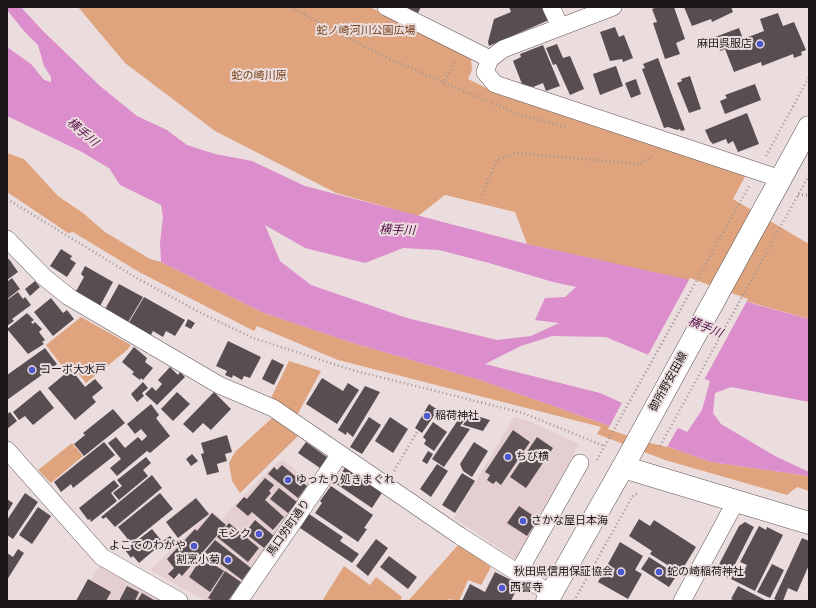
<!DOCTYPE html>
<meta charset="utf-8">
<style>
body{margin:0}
#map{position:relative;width:816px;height:608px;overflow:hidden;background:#ebddde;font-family:"Nunito Sans",sans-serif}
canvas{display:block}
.frame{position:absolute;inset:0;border:8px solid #1a1516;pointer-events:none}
</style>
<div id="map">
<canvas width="816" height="608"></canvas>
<div class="frame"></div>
</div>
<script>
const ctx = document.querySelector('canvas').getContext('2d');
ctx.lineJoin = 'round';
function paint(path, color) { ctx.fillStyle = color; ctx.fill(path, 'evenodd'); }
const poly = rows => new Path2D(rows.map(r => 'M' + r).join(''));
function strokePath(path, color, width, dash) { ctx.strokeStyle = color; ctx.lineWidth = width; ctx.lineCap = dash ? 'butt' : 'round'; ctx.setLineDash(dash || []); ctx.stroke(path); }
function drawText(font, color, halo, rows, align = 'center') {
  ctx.font = font + ' "Nunito Sans","Noto Sans JP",sans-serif'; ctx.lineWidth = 4; ctx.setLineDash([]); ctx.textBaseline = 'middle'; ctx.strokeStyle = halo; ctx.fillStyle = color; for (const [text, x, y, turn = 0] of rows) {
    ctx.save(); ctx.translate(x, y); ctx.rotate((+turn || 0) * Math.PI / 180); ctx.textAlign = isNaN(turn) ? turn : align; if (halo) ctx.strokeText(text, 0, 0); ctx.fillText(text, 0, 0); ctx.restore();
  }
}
paint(poly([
 [514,417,527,420,579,444,517,560,454,518],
 [283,460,313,484,232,601,206,601,150,570,212,511,222,519,260,479,277,463],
 [101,565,163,601,75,601]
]), '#e4cecf');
paint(poly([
 [78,7,370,7,471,58,472,70,468,79,500,95,627,134,747,173,733,199,809,244,809,319,607,262,527,244,515,212,445,195,418,216,336,193,215,131,125,63],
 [7,153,24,159,58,196,83,213,105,232,150,259,161,262,264,313,353,343,480,380,711,462,809,476,809,491,797,487,787,495,665,460,597,434,601,427,338,360,257,326,254,331,139,272,73,232,68,233,7,192],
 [81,317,131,345,127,350,86,383,71,365,65,370,46,345],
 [289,361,321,371,296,417,269,402],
 [272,418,298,436,240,493,232,481,229,463,235,452],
 [72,443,83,456,51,483,38,470],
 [459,544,491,567,481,585,468,580,459,601,449,599,448,601,408,601],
 [344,566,370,585,376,577,402,597,400,601,322,601]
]), '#dfa47e');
paint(poly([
 [7,7,21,7,43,31,100,86,137,116,167,130,187,145,215,154,252,161,305,186,527,244,690,280,754,304,809,319,809,402,731,387,715,393,713,413,721,424,775,456,809,472,809,476,711,462,480,380,353,343,264,313,161,262,160,243,163,217,161,205,120,185,109,168,80,151,7,116,7,47,31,64,44,80,51,82,51,77,44,66,38,45,24,31,7,10],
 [265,225,305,248,365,263,403,248,439,250,489,263,553,282,576,287,565,297,545,298,535,320,559,323,531,336,497,340,407,318,311,285,280,261],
 [552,336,606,337,710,381,702,410,687,432,600,393,485,364,521,346]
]), '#dc8dcc');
paint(poly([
 [690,278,748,299,704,380,648,355],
 [623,401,679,426,667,447,646,442,608,429]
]), '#ebddde');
paint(poly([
 [403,7,421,7,418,13],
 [509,7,543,7,549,20,489,46,488,42,494,19,511,12],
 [658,7,674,7,685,39,676,43,680,54,665,59,653,23,657,22,652,9],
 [684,7,731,7,733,12,712,22,711,19,692,26],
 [778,13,783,26,794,22,806,50,801,52,802,55,794,58,793,54,762,66,761,62,734,72,725,49,720,51,715,37,739,28,743,39,764,31,760,19],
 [615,27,619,37,624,35,633,58,623,62,622,59,610,61,600,32],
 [557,44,563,58,570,56,584,89,570,95,556,64,553,65,546,48],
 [543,45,560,86,546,91,543,83,533,87,522,84,513,61,521,57,520,54],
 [658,58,685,130,681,131,680,129,677,130,668,127,664,128,642,69,645,68,643,64],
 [616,66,623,86,600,95,593,74],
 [690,76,701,109,689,113,677,83,682,81,681,79],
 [636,79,641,94,631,98,625,83],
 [755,84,761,100,725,114,720,101,727,98,725,95],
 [747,113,759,144,738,152,733,141,728,144,726,139,713,144,710,141,705,130],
 [61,249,72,256,70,259,76,263,67,277,50,266],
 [9,259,18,272,7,280,7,260],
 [85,266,113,282,100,306,75,293,84,277,81,274],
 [12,278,20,289,7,299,7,282],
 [35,281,40,287,30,296,25,289],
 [119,284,143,297,127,324,104,311],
 [18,292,23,299,25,297,31,305,12,319,14,321,7,326,7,300],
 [144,297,185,320,175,336,166,331,163,337,153,331,150,337,128,324],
 [51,298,63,313,67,310,74,319,53,336,34,312],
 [27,313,34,320,31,322,33,324,35,322,42,329,39,332,45,340,42,342,44,344,28,354,7,329],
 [188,319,195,323,191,329,185,326],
 [228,341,261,357,250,378,244,376,242,380,233,375,232,378,225,375,227,371,216,366],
 [134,347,147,358,145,362,153,368,143,380,141,378,140,380,132,374,134,372,122,362],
 [45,348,57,364,7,400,7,375],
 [272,359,284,365,274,385,262,379],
 [170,367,178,375,180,372,185,377,157,405,145,394,152,387,156,391,162,384,158,380],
 [71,369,85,387,95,379,103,388,92,397,96,402,75,420,48,388],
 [322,378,343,391,348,383,359,390,337,424,306,404],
 [143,382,148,388,142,393,144,396,137,402,131,394],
 [365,386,380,392,353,437,347,432,346,435,338,430],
 [40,390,54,408,33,425,25,416,19,420,13,412],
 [177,392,190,404,173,421,161,409],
 [214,392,231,409,211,430,203,423,193,433,183,424],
 [151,404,159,415,156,418,170,436,150,453,147,451,117,476,110,468,121,459,108,443,116,437,125,448,138,437,142,441,147,436,141,429,135,434,127,424],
 [429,404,438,410,422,433,415,428],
 [113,409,125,423,84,456,74,444,85,435,83,433],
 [10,412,17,421,7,429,7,414],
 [470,414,490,420,483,431,463,425],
 [369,417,381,425,362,454,350,447],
 [390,417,408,429,393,453,375,441],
 [460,417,465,420,460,426,470,429,444,467,432,459],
 [433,422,447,432,434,451,424,444,426,440,423,437],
 [513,430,530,442,501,485,496,481,493,484,487,480,490,475,485,472],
 [227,435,232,452,225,454,227,461,217,464,219,472,207,475,201,454,204,453,201,443],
 [537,437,553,448,526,488,510,477],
 [104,442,115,455,73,488,71,484,61,492,54,482],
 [306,442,327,457,320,468,298,453],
 [474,442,488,451,472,477,463,471,460,464],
 [428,451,433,454,427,464,422,461],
 [192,454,198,461,191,466,186,459],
 [146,457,151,463,143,470,148,476,119,500,113,493,122,486,117,480],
 [437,464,448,471,431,497,420,489],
 [282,465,307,486,298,498,268,474,274,467,277,470],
 [346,466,383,491,372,508,335,483],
 [462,473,475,481,455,513,442,505],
 [152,475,162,488,115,527,106,517,103,519,101,517],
 [265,478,274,485,269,491,271,493,265,500,284,517,273,530,252,512,248,516,236,506,244,497,247,499],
 [114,480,119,486,111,493,117,501,91,522,90,519,88,520,79,508],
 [331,486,373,515,364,528,367,529,358,542,315,513,322,503,320,501],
 [279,488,297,502,288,513,270,499],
 [25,493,38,502,13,539,7,535,7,520],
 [160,493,173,509,131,543,118,527],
 [196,498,209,514,178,538,166,522],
 [7,499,13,503,7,513],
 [519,506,538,519,527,536,507,523],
 [38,507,51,516,32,544,19,535],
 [212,513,226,525,182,576,179,573,174,579,168,574,174,568,167,559,195,529,197,531],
 [309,514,343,537,340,541,359,554,352,563,300,528],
 [639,519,650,526,654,520,696,547,680,573,650,554,652,551,629,536],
 [255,520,274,536,264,548,245,533],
 [745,522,754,527,728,578,715,572,739,526],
 [229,523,259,548,248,562,217,537],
 [759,526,766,530,767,527,783,535,755,591,731,579,736,570,743,573,747,565,740,562],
 [152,529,161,540,157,543,159,546,139,563,133,556,131,558,125,550],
 [170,536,174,540,164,549,160,543],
 [802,538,809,541,809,565,797,592,788,588,783,601,778,601,774,599],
 [376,539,388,548,368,576,356,566],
 [215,540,251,568,242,580,205,552],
 [620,542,643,556,635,570,642,574,628,599,598,582],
 [18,549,24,553,7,580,7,553,13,557],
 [389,556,417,577,408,589,380,567],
 [202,557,224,571,210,592,189,577],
 [649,557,677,575,669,587,641,569],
 [772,564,784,570,770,598,757,592],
 [225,571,241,582,228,601,213,601,208,598],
 [495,572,519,584,511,601,462,601,470,584,485,592],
 [88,579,111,592,106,601,76,601],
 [127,586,139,592,135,601,119,601],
 [738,586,767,601,735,601,731,599],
 [142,593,154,600,154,601,137,601]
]), '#584e51');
const minor = poly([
 [386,7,490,59],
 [551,7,560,26],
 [613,7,503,49,490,59,485,72,495,84,781,179],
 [7,239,44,277,69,297,219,385,273,408,460,536,551,594],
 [7,450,102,557,179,601],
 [518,573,580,463],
 [239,601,340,454],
 [682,601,736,501]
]);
const tertiary = poly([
 [547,601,623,467]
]);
const secondary = poly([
 [809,127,623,467,809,523]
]);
strokePath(minor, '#605555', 18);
strokePath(tertiary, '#605555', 23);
strokePath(secondary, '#605555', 23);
strokePath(poly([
 [290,7,385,57,487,101],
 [443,84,455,60],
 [492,103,518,114,567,128],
 [766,156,809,77],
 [482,195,497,160,515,153,640,164,654,155],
 [798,195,809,195],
 [7,199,135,277,199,312,253,338,352,370,523,413,604,446],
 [660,446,809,175],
 [597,460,749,186],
 [394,471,417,432],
 [574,601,632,497,639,492]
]), '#9e9495', 2.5, [1, 3]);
strokePath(minor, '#fff', 17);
strokePath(tertiary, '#fff', 22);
strokePath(secondary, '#fff', 22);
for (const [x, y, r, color] of [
 [760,44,4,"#4e58cd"],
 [32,370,4,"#4e58cd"],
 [427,416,4,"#4e58cd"],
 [508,457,4,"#4e58cd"],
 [288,480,4,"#4e58cd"],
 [523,521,4,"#4e58cd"],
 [259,534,4,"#4e58cd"],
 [194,546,4,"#4e58cd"],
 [228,560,4,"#4e58cd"],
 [621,572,4,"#4e58cd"],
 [659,572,4,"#4e58cd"],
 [502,588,4,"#4e58cd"]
]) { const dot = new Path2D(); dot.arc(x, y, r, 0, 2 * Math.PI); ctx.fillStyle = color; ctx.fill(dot); strokePath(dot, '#ebddde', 1.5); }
drawText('11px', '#794319', '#ebddde', [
 ["蛇ノ崎河川公園広場",366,31],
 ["蛇の崎川原",259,76]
]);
drawText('11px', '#1a1516', '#ebddde', [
 ["麻田呉服店",752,44,"right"],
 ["コーポ大水戸",40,370],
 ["稲荷神社",435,416],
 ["ちび横",516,457],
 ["ゆったり処きまぐれ",296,480],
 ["さかな屋日本海",531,521],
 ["モンク",251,534,"right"],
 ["よこてのわがや",186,546,"right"],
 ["割烹小菊",220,560,"right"],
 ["秋田県信用保証協会",613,572,"right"],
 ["蛇の崎稲荷神社",667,572],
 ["西誓寺",510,588]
], 'left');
drawText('11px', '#1a1516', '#ebddde', [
 ["御所野安田線",669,382,-61],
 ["馬口労町通り",289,528,-55]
]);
drawText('italic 12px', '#530c49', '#ebddde', [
 ["横手川",82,133,41],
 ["横手川",397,231,2],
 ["横手川",705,328,22]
]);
</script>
